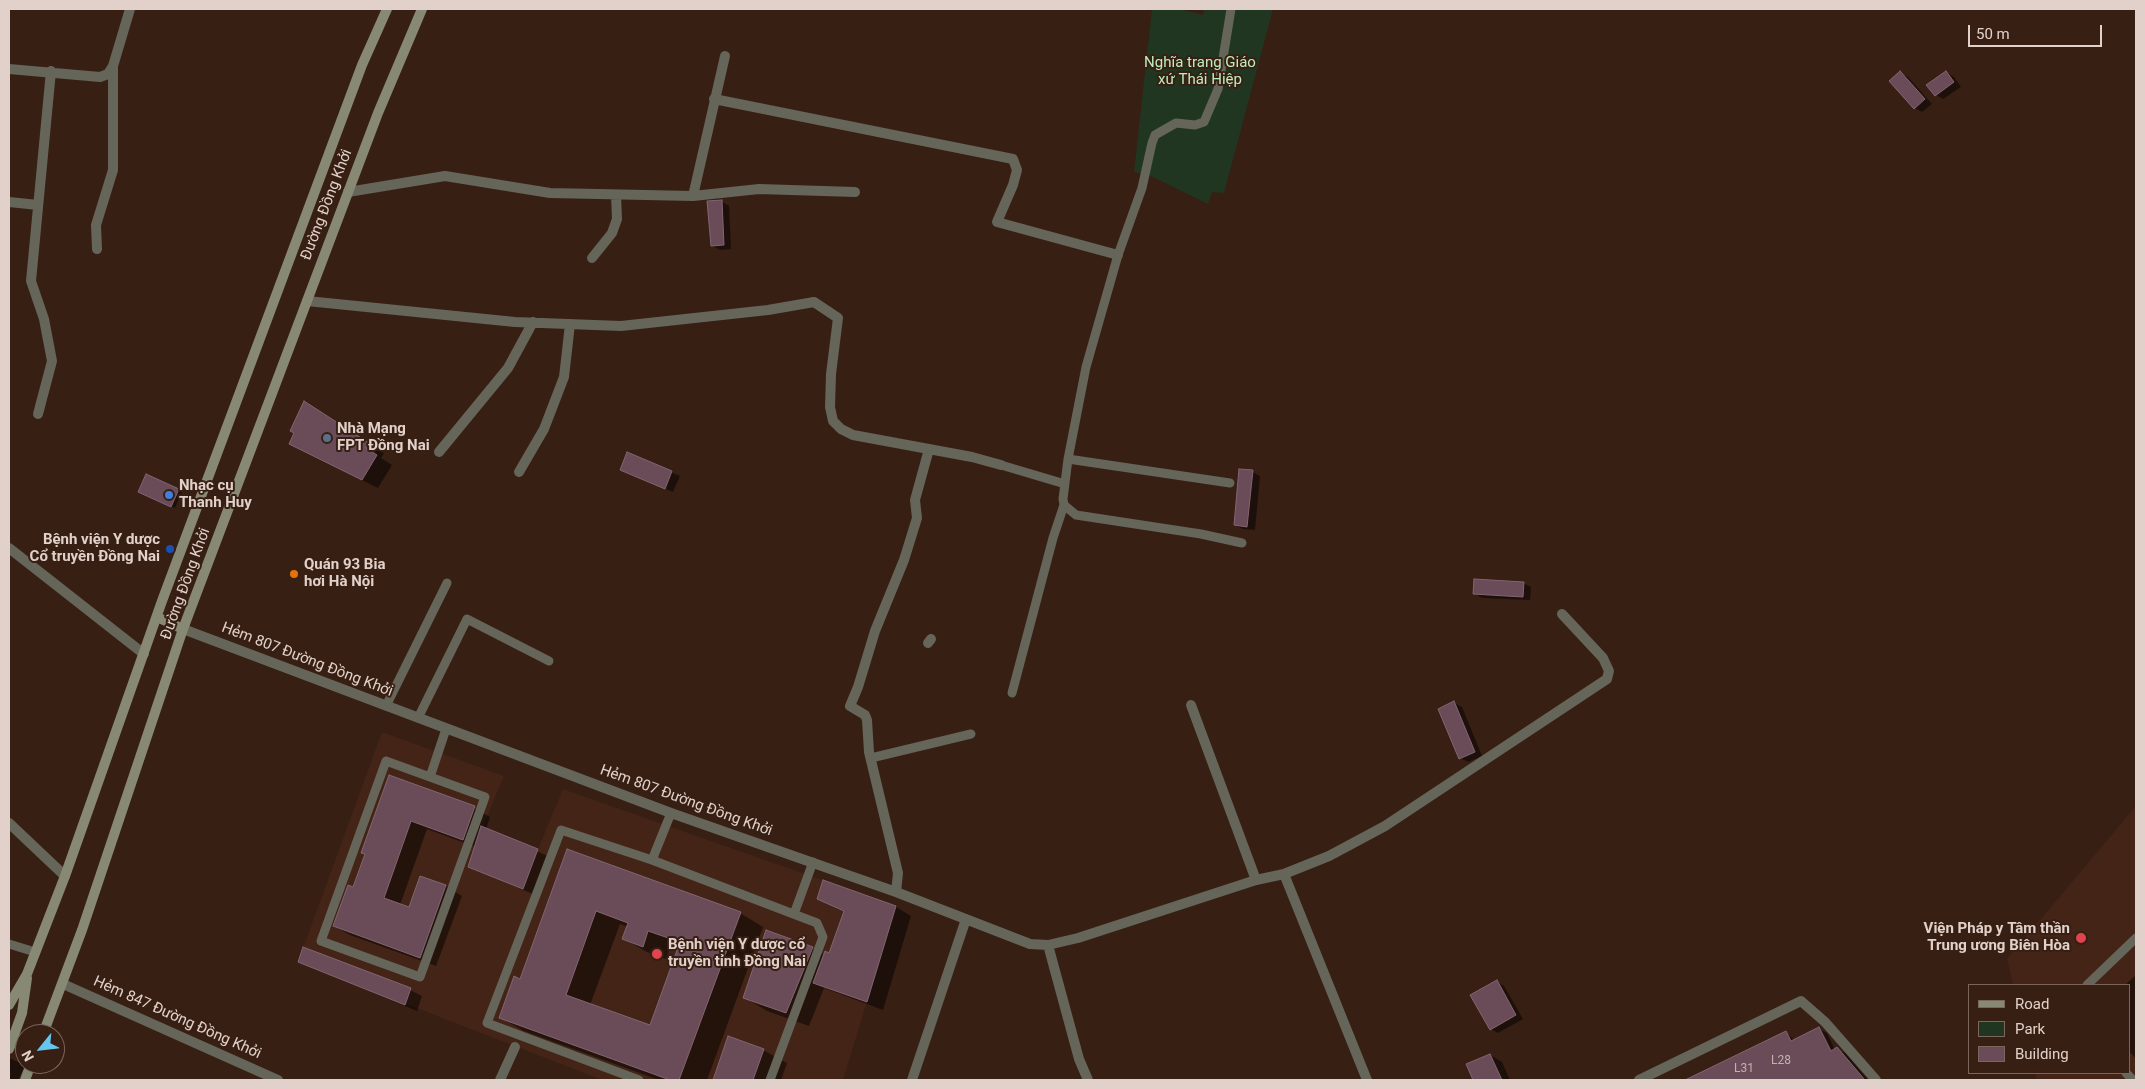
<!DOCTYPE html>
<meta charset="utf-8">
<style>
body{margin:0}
#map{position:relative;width:2145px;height:1089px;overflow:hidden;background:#371f13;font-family:Roboto,sans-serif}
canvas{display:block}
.frame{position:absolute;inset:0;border:10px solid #e2d1ca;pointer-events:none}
.legend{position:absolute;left:1968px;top:984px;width:162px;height:90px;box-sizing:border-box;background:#371f13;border:1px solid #7b665c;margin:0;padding:6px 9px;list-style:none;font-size:15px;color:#e2d1ca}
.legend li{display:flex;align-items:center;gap:10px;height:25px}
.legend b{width:25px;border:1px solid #7b665c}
.north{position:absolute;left:15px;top:1024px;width:50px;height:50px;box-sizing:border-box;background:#371f13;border:1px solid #7b665c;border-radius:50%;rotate:241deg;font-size:14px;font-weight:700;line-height:20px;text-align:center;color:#e2d1ca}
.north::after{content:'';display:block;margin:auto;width:18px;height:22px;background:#65c5ee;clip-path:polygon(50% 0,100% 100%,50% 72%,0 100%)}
.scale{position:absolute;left:1968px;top:25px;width:134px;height:22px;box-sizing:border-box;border:2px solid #e2d1ca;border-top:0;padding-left:6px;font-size:15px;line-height:18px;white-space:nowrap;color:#e2d1ca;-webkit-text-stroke:4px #371f13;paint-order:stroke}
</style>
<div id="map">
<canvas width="2145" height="1089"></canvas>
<div class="frame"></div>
<ul class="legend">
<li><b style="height:6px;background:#888975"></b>Road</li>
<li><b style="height:14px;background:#213620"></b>Park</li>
<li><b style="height:14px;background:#694c58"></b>Building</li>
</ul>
<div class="north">N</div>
<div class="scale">50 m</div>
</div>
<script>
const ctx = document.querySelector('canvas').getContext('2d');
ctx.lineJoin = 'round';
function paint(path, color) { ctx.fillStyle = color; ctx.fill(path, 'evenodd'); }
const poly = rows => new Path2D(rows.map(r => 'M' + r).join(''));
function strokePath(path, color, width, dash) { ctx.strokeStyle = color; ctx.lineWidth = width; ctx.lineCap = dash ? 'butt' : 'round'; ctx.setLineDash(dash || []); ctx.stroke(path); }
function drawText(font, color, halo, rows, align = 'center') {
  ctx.font = font + ' Roboto,sans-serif'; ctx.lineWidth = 4; ctx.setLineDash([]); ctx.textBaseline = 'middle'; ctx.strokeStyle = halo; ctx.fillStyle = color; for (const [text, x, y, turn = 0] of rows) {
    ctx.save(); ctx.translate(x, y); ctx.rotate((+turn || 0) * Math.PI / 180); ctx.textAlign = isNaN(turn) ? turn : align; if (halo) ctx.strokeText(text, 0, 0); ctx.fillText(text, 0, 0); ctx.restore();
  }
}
paint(poly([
 [382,732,504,776,483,826,538,849,563,789,896,906,843,1080,602,1080,298,962],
 [2136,806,2136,1080,2037,1080,2035,1073,2129,1073,2129,985,2013,985,2007,959]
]), '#432416');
paint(poly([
 [1152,9,1179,9,1203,15,1204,9,1273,9,1224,193,1212,192,1208,204,1149,175,1134,172]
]), '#213620');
paint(poly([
 [1946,72,1954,77,1961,87,1943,99,1936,95],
 [1900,73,1908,77,1932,104,1922,112,1915,108],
 [721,201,729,206,731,249,720,250,712,245],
 [320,411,384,453,381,458,392,465,378,488,307,453],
 [628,454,680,476,673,492,621,470],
 [1252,472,1260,476,1255,530,1243,529,1235,525],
 [178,490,182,492,175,508,143,494],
 [1523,583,1531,587,1530,600,1482,598,1474,593],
 [1454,703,1462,707,1482,756,1468,762,1460,758],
 [390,776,474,808,490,817,486,829,550,857,535,895,469,866,476,847,427,829,400,905,410,908,421,877,446,886,462,896,436,966,350,935,334,926,354,888],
 [568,850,740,913,763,927,707,1080,659,1080,524,1031,501,1018,521,980],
 [620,924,628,927,624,939,647,952,666,959,672,943,680,946,650,1027,590,1005],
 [818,899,896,907,911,916,883,1010,824,988,809,1026,767,1011,744,997,812,948,824,955,830,954,845,912],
 [299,962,410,990,422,996,417,1011],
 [2136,975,2136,1059,2129,1051,2129,985,2125,985],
 [1497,982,1504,986,1523,1019,1498,1033,1491,1029],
 [1819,1029,1827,1033,1835,1050,1845,1053,1868,1080,1688,1080,1786,1032,1795,1041],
 [729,1038,763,1050,787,1063,781,1080,714,1080],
 [1490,1055,1502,1062,1510,1080,1474,1080,1468,1065],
 [9,1058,25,1065,18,1080,9,1080]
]), '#0007');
const building = poly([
 [1900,71,1925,99,1914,109,1889,81,1900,71],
 [1946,71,1954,82,1935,96,1926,85,1946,71],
 [722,200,724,245,711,246,707,201,722,200],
 [304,401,369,443,366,448,377,455,362,480,289,444,294,433,290,431,304,401],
 [627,452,672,471,665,489,620,470,627,452],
 [1239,469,1253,470,1247,527,1234,525,1239,469],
 [146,474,179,489,171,507,138,492,146,474],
 [1474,579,1524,582,1523,597,1473,594,1474,579],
 [1454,701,1475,752,1459,759,1438,709,1454,701],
 [389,775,475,806,463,840,411,821,384,898,409,907,420,876,446,885,420,958,333,926,348,885,353,887,365,854,361,853,389,775],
 [481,826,538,849,523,889,468,867,481,826],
 [567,849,741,912,679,1080,670,1080,499,1018,514,976,520,979,567,849],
 [596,911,628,923,622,939,643,947,648,931,680,942,650,1025,566,995,596,911],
 [823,880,896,906,867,1002,813,983,825,951,829,953,844,911,817,899,823,880],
 [766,930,813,947,786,1013,743,998,766,930],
 [303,947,411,988,405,1005,298,962,303,947],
 [1497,980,1516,1015,1490,1030,1470,995,1497,980],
 [1819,1027,1831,1051,1837,1047,1865,1080,1685,1080,1786,1031,1791,1041,1819,1027],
 [728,1036,764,1049,753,1080,713,1080,728,1036],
 [1490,1054,1502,1080,1473,1080,1466,1064,1490,1054]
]);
paint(building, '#694c58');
strokePath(building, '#836572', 1);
strokePath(poly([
 [1231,9,1218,89,1204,122,1195,125,1176,123,1155,135,1152,143,1142,188,1118,255,1086,367,1068,459,1063,499,1064,505,1076,515,1201,534,1242,543],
 [1068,459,1230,483],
 [1001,465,1065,484],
 [1012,693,1053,538,1064,505],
 [386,706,447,583],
 [418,718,467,619,549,661],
 [871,758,971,734],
 [386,761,485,797,420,977,321,941,386,761],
 [430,777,446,729],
 [652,860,671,813],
 [794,914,813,862],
 [9,944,35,952],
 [2087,985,2136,938],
 [2126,1073,2133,1080],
 [639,1080,487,1023,561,830,652,860,817,923,823,937,770,1080]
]), '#656559', 9);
strokePath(poly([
 [9,69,100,77,108,74,113,66,130,9],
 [714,99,1013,159,1017,170,1013,185,997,222,1118,255],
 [348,192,445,176,550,193,693,196,759,189,855,192],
 [693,196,725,56],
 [9,202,38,205],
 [97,249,96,225,113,170,113,66],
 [592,258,612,233,617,219,616,195],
 [307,301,515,322,621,326,768,310,814,302,838,318,831,374,830,407,833,421,841,429,853,435,972,457,1001,465],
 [38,414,52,361,44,319,31,281,51,71],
 [439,452,508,368,533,322],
 [519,472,544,429,564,377,570,324],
 [9,548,144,654],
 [183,629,671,813,896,892,1030,944,1048,945,1079,1059,1088,1080],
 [928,643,931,639],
 [1191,705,1256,880],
 [9,823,65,876],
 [1284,874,1367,1080],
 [896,892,898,873,869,752,867,720,865,715,850,706,858,687,875,631,904,560,917,518,915,500,929,449],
 [1048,945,1078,938,1256,880,1284,874,1329,856,1385,826,1607,679,1609,671,1603,658,1562,614],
 [63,984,278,1080],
 [500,1080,515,1047],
 [912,1080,966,919],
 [1639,1080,1801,1001,1825,1022,1876,1080]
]), '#656559', 10);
strokePath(poly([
 [157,617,183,629],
 [9,1005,27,974,65,876,162,601,362,65,387,9],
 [43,1034,82,930,183,629,378,113,422,9],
 [9,1049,22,1013,27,978],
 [25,1080,31,1064]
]), '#888975', 10);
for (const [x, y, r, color] of [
 [327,438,5,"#5c6f8a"],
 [169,495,5,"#3f7fe0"],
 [170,549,5,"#1a4fb4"],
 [294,574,5,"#e8710a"],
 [2081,938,6,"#e0444e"],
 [657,954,6,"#e0444e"]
]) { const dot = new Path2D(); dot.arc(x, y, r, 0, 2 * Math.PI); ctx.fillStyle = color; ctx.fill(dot); strokePath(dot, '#371f13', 2); }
drawText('12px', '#c4b0ae', null, [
 ["L28",1781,1061],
 ["L31",1744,1069]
]);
drawText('15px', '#bdedbb', '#371f13', [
 ["Nghĩa trang Giáo",1200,63],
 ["xứ Thái Hiệp",1200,80]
]);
drawText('15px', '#e2d1ca', '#371f13', [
 ["Đường Đồng Khởi",327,205,-69],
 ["Đường Đồng Khởi",186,584,-70],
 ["Hẻm 807 Đường Đồng Khởi",307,660,21],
 ["Hẻm 807 Đường Đồng Khởi",686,801,20],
 ["Hẻm 847 Đường Đồng Khởi",177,1018,24]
]);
drawText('bold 15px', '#e2d1ca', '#371f13', [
 ["Nhà Mạng",337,429],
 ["FPT Đồng Nai",337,446],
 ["Nhạc cụ",179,486],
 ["Thanh Huy",179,503],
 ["Bệnh viện Y dược",160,540,"right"],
 ["Cổ truyền Đồng Nai",160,557,"right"],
 ["Quán 93 Bia",304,565],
 ["hơi Hà Nội",304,582],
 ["Viện Pháp y Tâm thần",2070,929,"right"],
 ["Trung ương Biên Hòa",2070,946,"right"],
 ["Bệnh viện Y dược cổ",668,945],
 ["truyền tỉnh Đồng Nai",668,962]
], 'left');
</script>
